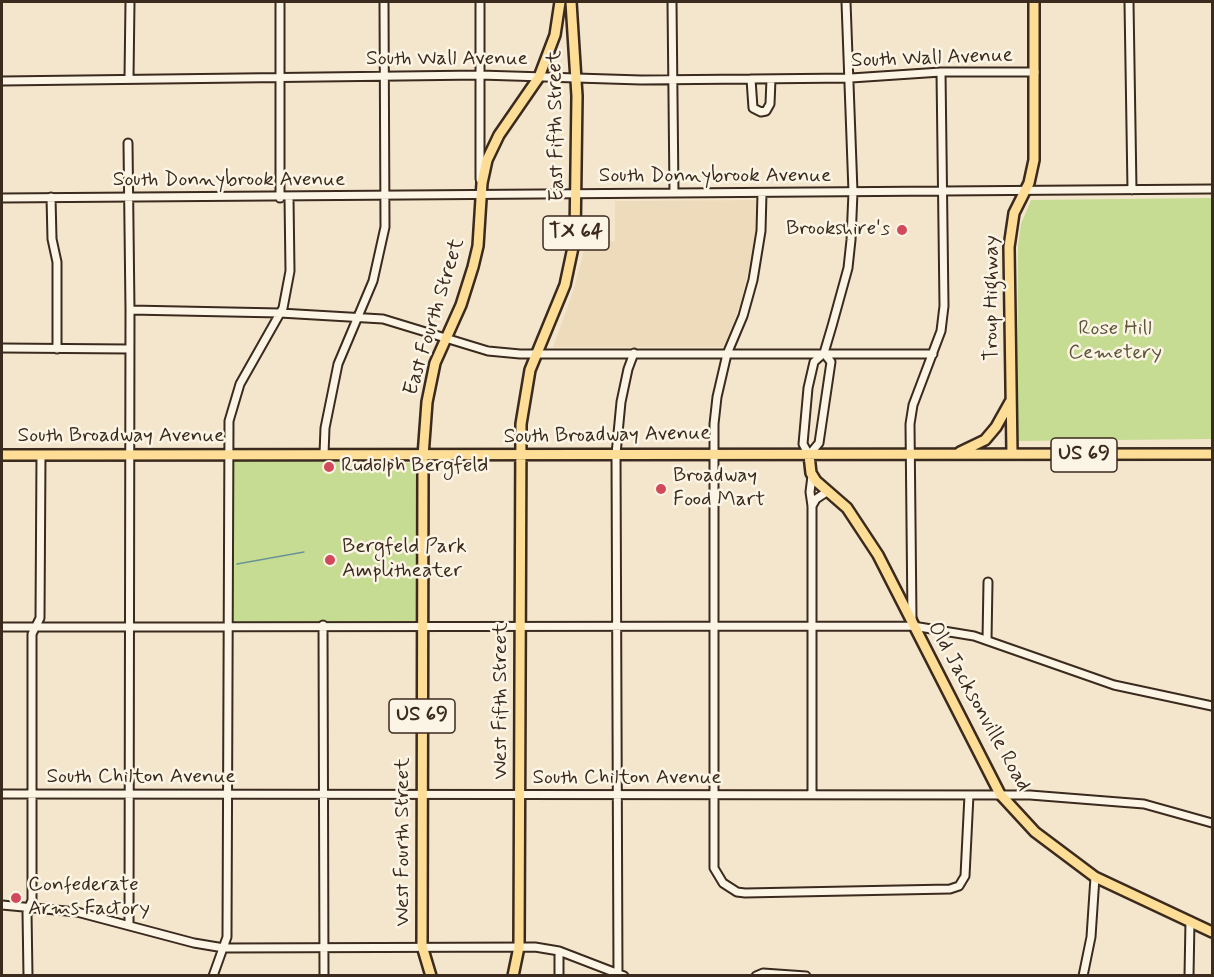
<!DOCTYPE html>
<style>
body{margin:0}
#map{position:relative;width:1214px;height:977px;overflow:hidden;background:#f4e6cd;font-family:Mynerve,sans-serif}
canvas{display:block}
.frame{position:absolute;inset:0;border:3px solid #3b2a1e;pointer-events:none}
</style>
<div id="map">
<canvas width="1214" height="977"></canvas>
<div class="frame"></div>
</div>
<script>
const ctx = document.querySelector('canvas').getContext('2d');
ctx.lineJoin = 'round';
function paint(path, color) { ctx.fillStyle = color; ctx.fill(path, 'evenodd'); }
const poly = rows => new Path2D(rows.map(r => 'M' + r).join(''));
function strokePath(path, color, width, dash) { ctx.strokeStyle = color; ctx.lineWidth = width; ctx.lineCap = dash ? 'butt' : 'round'; ctx.setLineDash(dash || []); ctx.stroke(path); }
function drawText(font, color, halo, rows, align = 'center') {
  ctx.font = font + ' Mynerve,sans-serif'; ctx.lineWidth = 5; ctx.setLineDash([]); ctx.textBaseline = 'middle'; ctx.strokeStyle = halo; ctx.fillStyle = color; for (const [text, x, y, turn = 0] of rows) {
    ctx.save(); ctx.translate(x, y); ctx.rotate((+turn || 0) * Math.PI / 180); ctx.textAlign = isNaN(turn) ? turn : align; if (halo) ctx.strokeText(text, 0, 0); ctx.fillText(text, 0, 0); ctx.restore();
  }
}
paint(poly([
 [756,200,757,222,749,269,739,308,724,347,553,347,573,292,586,242,615,241,615,201]
]), '#eedbbc');
paint(poly([
 [1212,198,1212,439,1017,441,1018,246,1021,224,1031,200],
 [232,461,417,463,417,622,231,623]
]), '#c5dc92');
strokePath(poly([
 [237,564,304,552]
]), '#6a9494', 1.5);
const minor = poly([
 [280,2,280,198],
 [672,2,674,193],
 [1129,2,1132,190],
 [129,78,130,2],
 [751,79,753,108,761,112,766,111,770,104,771,79],
 [2,81,480,75,641,80,751,79,851,78,941,72,1035,72],
 [128,143,130,310,129,923],
 [480,179,480,2],
 [762,193,761,231,753,280,743,316,727,354,717,397,714,424,714,868,723,883,737,892,745,893,950,889,959,886,965,876,969,795],
 [51,197,52,239,57,262,57,349],
 [2,198,1212,189],
 [130,310,280,313,383,319,488,351,520,354,933,354],
 [2,348,129,349],
 [824,353,831,362,819,443,809,455,803,444,808,388,814,362,824,353,832,326,848,268,851,240,853,192,846,2],
 [324,454,325,428,338,364,373,281,385,227,384,2],
 [812,506,816,499,828,491],
 [912,620,910,424,913,405,941,331,944,306,941,72],
 [323,625,324,976],
 [2,627,913,626,974,636,1114,685,1212,706],
 [987,640,988,582],
 [2,794,1030,795,1144,804,1212,823],
 [812,795,812,506,810,492,812,476],
 [2,905,77,912,194,943,224,948,535,947,559,951,624,976],
 [559,951,559,976],
 [28,976,27,912,32,900,32,634,40,618,41,455],
 [213,976,227,937,229,421,240,384,283,308,290,271,289,197],
 [618,976,616,454,621,402,628,369,634,353],
 [756,976,763,973,806,976],
 [1083,976,1091,937,1095,877],
 [1189,976,1190,921]
]);
const major = poly([
 [960,452,985,440,996,427,1010,402],
 [1012,454,1009,247,1014,213,1029,183,1034,160,1034,2],
 [2,455,1212,454],
 [809,455,811,473,816,481,847,508,878,555,1000,794,1035,832,1095,877,1212,932],
 [431,976,422,946,423,456,427,402,435,363,461,305,473,267,478,246,482,183,487,160,499,135,539,77,555,35,560,2],
 [513,976,519,947,521,424,530,370,565,285,575,238,577,96,571,2]
]);
strokePath(minor, '#3b2a1e', 11);
strokePath(major, '#3b2a1e', 14);
strokePath(minor, '#fcf5e5', 7);
strokePath(major, '#fedd96', 9);
for (const [x, y, r, color] of [
 [902,230,6,"#d1495b"],
 [329,467,6,"#d1495b"],
 [661,489,6,"#d1495b"],
 [330,560,6,"#d1495b"],
 [16,898,6,"#d1495b"]
]) { const dot = new Path2D(); dot.arc(x, y, r, 0, 2 * Math.PI); ctx.fillStyle = color; ctx.fill(dot); strokePath(dot, '#fcf5e5', 2); }
for (const [x, y, w] of [
 [576,233,66],
 [1084,455,66],
 [422,716,66]
]) { const box = new Path2D(); box.roundRect(x - w / 2, y - 17, w, 34, 4.5); ctx.fillStyle = '#fcf5e5'; ctx.fill(box); strokePath(box, '#3b2a1e', 1.5); }
drawText('bold 20px', '#3b2a1e', null, [
 ["TX 64",576,233],
 ["US 69",1084,455],
 ["US 69",422,716]
]);
drawText('21px', '#3b2a1e', '#fcf5e5', [
 ["South Wall Avenue",932,59,-2],
 ["South Wall Avenue",447,60],
 ["East Fifth Street",557,126,-91],
 ["South Donnybrook Avenue",715,177],
 ["South Donnybrook Avenue",229,181],
 ["Troup Highway",993,298,-90],
 ["East Fourth Street",435,317,-73],
 ["South Broadway Avenue",607,436,-1],
 ["South Broadway Avenue",121,437],
 ["West Fifth Street",502,701,-90],
 ["Old Jacksonville Road",978,707,61],
 ["South Chilton Avenue",141,778],
 ["South Chilton Avenue",627,779],
 ["West Fourth Street",404,842,-90]
]);
drawText('21px', '#3b2a1e', '#fcf5e5', [
 ["Brookshire's",890,230,"right"],
 ["Rudolph Bergfeld",341,467],
 ["Broadway",673,477],
 ["Food Mart",673,501],
 ["Bergfeld Park",342,548],
 ["Amplitheater",342,572],
 ["Confederate",28,886],
 ["Arms Factory",28,910]
], 'left');
drawText('21px', '#5e563b', '#fcf5e5', [
 ["Rose Hill",1115,330],
 ["Cemetery",1115,354]
]);
</script>
